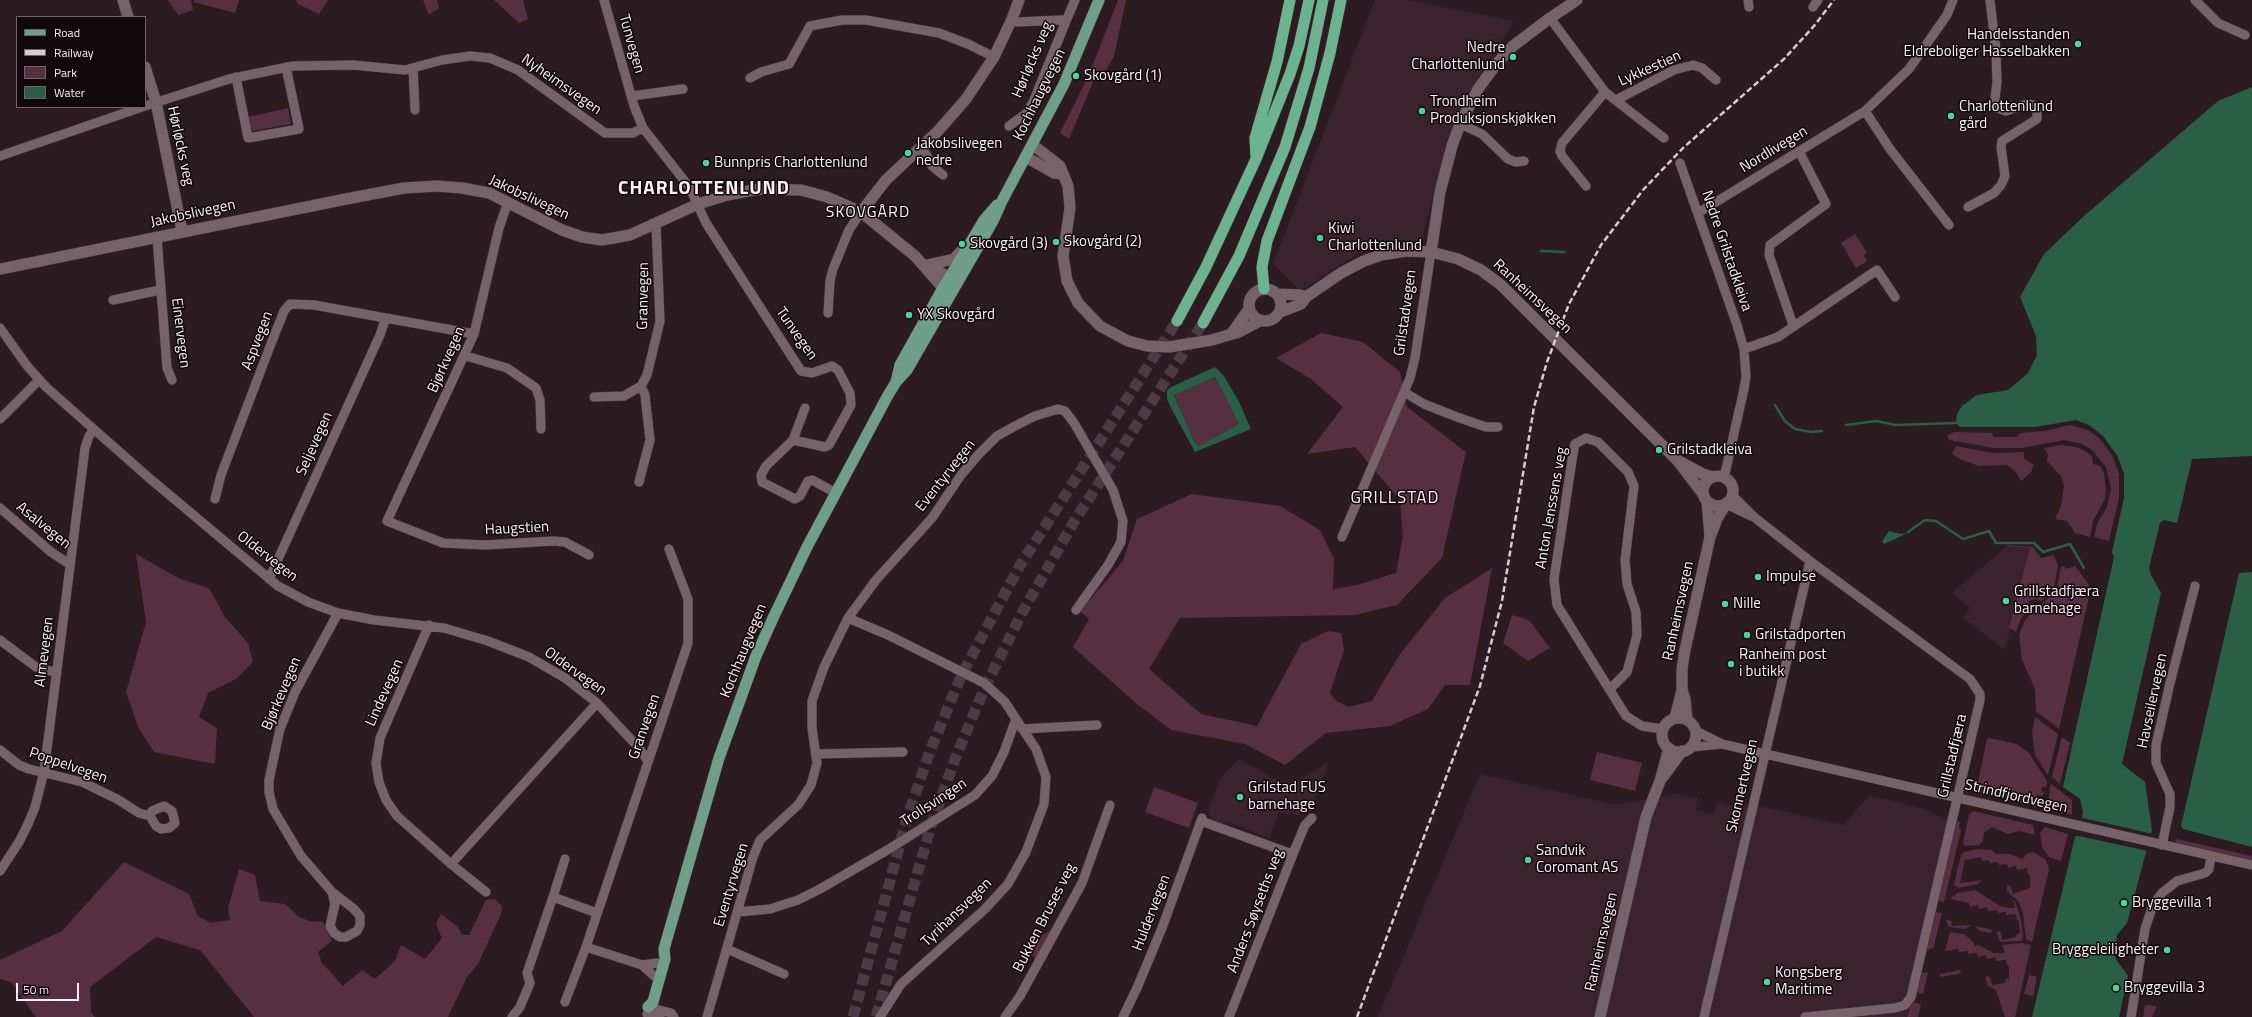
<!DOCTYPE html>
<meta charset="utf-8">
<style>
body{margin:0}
#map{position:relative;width:2252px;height:1017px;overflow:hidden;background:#2d1b22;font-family:"Titillium Web",sans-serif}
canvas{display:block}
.legend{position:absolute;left:16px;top:16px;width:130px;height:92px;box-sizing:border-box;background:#10080b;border:1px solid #6f6568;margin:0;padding:5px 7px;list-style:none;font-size:12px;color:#fdf0f4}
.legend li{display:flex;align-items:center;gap:8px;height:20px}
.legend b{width:20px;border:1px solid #6f6568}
.scale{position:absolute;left:16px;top:983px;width:63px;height:18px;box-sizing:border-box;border:2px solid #fdf0f4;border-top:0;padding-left:5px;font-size:12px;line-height:14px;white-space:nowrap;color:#fdf0f4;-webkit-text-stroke:3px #10080b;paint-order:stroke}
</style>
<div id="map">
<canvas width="2252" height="1017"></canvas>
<ul class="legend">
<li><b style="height:5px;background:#6f9f88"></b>Road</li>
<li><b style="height:5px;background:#d8cace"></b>Railway</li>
<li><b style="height:11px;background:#563040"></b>Park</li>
<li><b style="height:11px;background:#285f46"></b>Water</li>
</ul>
<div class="scale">50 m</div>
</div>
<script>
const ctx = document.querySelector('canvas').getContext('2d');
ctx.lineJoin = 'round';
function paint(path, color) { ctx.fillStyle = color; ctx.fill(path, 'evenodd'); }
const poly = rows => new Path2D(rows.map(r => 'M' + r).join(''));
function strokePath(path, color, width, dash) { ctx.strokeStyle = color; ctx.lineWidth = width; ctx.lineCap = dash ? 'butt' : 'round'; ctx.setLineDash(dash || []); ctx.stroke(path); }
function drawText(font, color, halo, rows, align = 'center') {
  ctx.font = font + ' "Titillium Web",sans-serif'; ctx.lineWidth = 3; ctx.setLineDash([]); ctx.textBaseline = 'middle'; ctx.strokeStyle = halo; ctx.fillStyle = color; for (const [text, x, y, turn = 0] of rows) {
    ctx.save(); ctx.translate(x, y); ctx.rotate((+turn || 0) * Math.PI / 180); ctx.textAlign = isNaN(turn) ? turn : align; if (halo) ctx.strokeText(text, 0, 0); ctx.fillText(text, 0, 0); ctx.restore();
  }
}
paint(poly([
 [1375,0,1406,0,1514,21,1468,94,1446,143,1422,240,1386,246,1357,254,1300,291,1273,264],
 [2007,546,2030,548,2005,650,1963,618,1970,608,1952,593],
 [1239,759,1275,779,1289,782,1302,778,1329,762,1310,812,1302,809,1299,816,1289,812,1288,815,1279,812,1269,838,1228,822,1223,823,1213,820,1209,815,1211,801,1221,777],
 [1480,774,1616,805,1677,794,1698,798,1695,810,1714,814,1717,802,1739,807,1764,807,1844,825,1869,795,1924,809,1947,820,1906,1017,1378,1017]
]), '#3b232d');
paint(poly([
 [168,0,191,0,193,10,178,15],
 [194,0,239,0,235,13,194,2],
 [296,0,328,0,319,14,298,4],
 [423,0,437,0,439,8,429,15],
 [494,0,523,0,528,19,519,23],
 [1118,0,1126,0,1114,56,1107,69,1095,77,1069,139,1060,133,1088,77],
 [288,108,291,124,252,131,248,117],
 [1855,234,1867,253,1864,255,1867,261,1856,268,1841,243],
 [1321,333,1363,342,1400,372,1407,407,1466,452,1442,558,1397,605,1354,615,1180,618,1149,669,1201,714,1257,726,1301,644,1328,631,1341,633,1344,650,1330,693,1335,700,1348,707,1372,701,1400,654,1445,598,1492,568,1470,685,1445,685,1428,709,1390,726,1326,733,1285,765,1245,744,1171,730,1137,704,1073,647,1089,619,1080,611,1123,561,1137,519,1192,494,1280,506,1320,530,1334,559,1333,589,1357,585,1396,573,1403,537,1400,500,1355,447,1307,454,1343,407,1311,379,1276,358],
 [1215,377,1239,424,1199,446,1195,443,1174,394],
 [2070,425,2088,430,2100,439,2113,457,2119,474,2119,498,2109,541,2094,537,2097,524,2107,507,2111,488,2106,467,2092,450,2082,444,2064,440,2021,448,1993,448,1949,440,1947,435,1955,432,1992,433,1993,437,2016,437,2020,433,2045,431],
 [2061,445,2076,447,2085,451,2092,456,2093,464,2100,466,2104,474,2106,489,2105,499,2093,521,2090,537,2075,533,2067,521,2055,519,2061,506,2064,486,2061,476,2047,461,2048,454,2044,448],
 [1956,446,1993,453,2024,452,2024,458,2034,465,2031,472,2021,481,2015,471,2007,465,1979,466,1962,460,1952,454],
 [2007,545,2033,547,2041,558,2054,555,2058,566,2054,587,2042,601,2036,599,2028,601,2032,608,2021,618,2016,632,2009,628,2030,548,2007,546],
 [136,554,180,579,209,588,225,617,248,643,253,662,236,679,208,693,199,717,217,728,215,764,154,752,139,729,126,692,146,622],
 [2063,566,2066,569,2075,566,2091,588,2059,729,2036,711,2035,689,2022,660,2019,635,2025,620,2031,613,2043,604,2057,587,2061,567],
 [1512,615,1529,620,1550,648,1528,661,1503,643],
 [2035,717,2058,734,2048,775,2035,755,2032,732],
 [2062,737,2070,743,2060,784,2052,777],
 [1989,738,2017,744,2029,753,2047,781,2046,787,2042,787,2041,791,2044,792,2043,796,2037,795,2035,802,2038,803,2038,807,1976,792,1987,739],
 [1597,752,1642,763,1635,791,1590,780],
 [2051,784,2072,800,2072,815,2047,808],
 [1154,787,1198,803,1189,828,1145,812],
 [1973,811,2033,825,2035,835,2019,831,2008,834,1992,827,1984,833,1983,841,1979,845,1965,846,1963,843,1969,815],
 [1957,821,1960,822,1959,829,1961,830,1944,902,1938,901],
 [2045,827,2068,834,2061,861,2049,857,2042,847,2040,833],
 [2176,839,2252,856,2252,861,2175,844],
 [1978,849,1992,850,1996,854,2010,854,2022,859,2027,854,2033,852,2046,860,2049,869,2032,942,2026,939,2023,913,2019,902,2007,891,2007,885,2011,886,2013,894,2030,888,2030,875,2028,874,2027,868,2017,870,2016,866,2008,868,2007,864,1999,865,1998,862,1990,863,1989,860,1982,861,1981,857,1965,860,1960,883,1982,880,1978,884,1958,888,1954,885,1961,855,1964,852],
 [124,862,189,894,198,916,211,923,230,920,228,908,239,869,255,875,260,901,285,904,298,916,309,921,323,922,332,941,318,952,322,963,343,986,362,970,375,979,395,961,401,945,425,959,442,938,436,924,441,914,458,927,462,935,469,935,486,900,495,899,502,906,501,914,478,964,467,977,448,1017,254,1017,200,950,156,937,90,987,91,1012,95,1017,36,1017,11,982,0,979,0,960,62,931],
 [1975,890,2002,907,2014,908,2015,904,2012,900,2015,901,2021,920,2023,937,2021,941,2000,942,1997,933,1997,931,2001,932,2002,940,2016,937,2017,934,2020,933,2019,921,2017,920,2016,914,2006,915,2006,912,1998,913,1997,910,1988,911,1987,907,1979,909,1978,905,1970,907,1969,903,1950,899,1957,893],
 [1936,912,1942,913,1933,949,1930,948,1929,950,1927,950],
 [1945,919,1952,921,1951,926,1971,925,1965,929,1949,927],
 [1975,926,1993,930,1990,933,1980,931],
 [1054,928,1036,960,1026,946],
 [1950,932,1964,934,1973,942,1975,946,1979,945,1993,953,2003,953,2005,951,2002,945,2021,943,2031,945,2015,1017,2005,1017,1996,990,1988,986,1986,980,1986,976,1990,977,1992,985,2005,983,2006,979,2009,979,2009,966,2007,965,2006,960,1996,961,1995,957,1987,959,1986,955,1978,957,1977,953,1968,954,1968,951,1959,952,1958,949,1945,951],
 [1959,970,1962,971,1958,974,1940,977,1940,974],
 [1922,972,1928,973,1923,994,1917,992],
 [2029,975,2037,977,2033,996,2024,994],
 [1914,1002,1921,1004,1918,1017,1907,1017,1910,1007],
 [2145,1005,2157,1006,2152,1017,2143,1017]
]), '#563040');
paint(poly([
 [2252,87,2252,456,2192,459,2177,523,2164,520,2160,523,2149,568,2151,575,2161,593,2122,764,2145,782,2152,830,2127,923,2117,935,2115,958,2128,976,2119,1017,2032,1017,2074,841,2083,813,2080,799,2063,787,2114,557,2112,552,2124,498,2124,474,2117,455,2103,436,2089,425,2076,420,2035,427,1960,427,1956,423,1957,414,1962,406,1977,395,2008,390,2028,373,2037,355,2036,336,2020,297,2044,254,2084,216,2218,101],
 [1215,367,1224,376,1239,402,1251,429,1195,452,1172,410,1167,399,1167,391,1171,387],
 [1215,377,1239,424,1199,446,1195,443,1174,395],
 [1889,531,1902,534,1908,533,1884,544,1882,541],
 [2252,572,2252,847,2183,829,2181,826,2239,573]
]), '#285f46');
paint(poly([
 [2079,817,2153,834,2148,851,2074,835]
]), '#2d1b22');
strokePath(poly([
 [1541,251,1564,252],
 [1775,405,1785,421,1795,429,1811,432,1822,431],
 [1846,425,1876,421,1896,425,1956,423],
 [1908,532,1925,520,1936,521,1963,539,1989,531,1996,543,2034,543,2043,552,2070,544,2084,568]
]), '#285f46', 2.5);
strokePath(poly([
 [853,1017,906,822,930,751,962,674,1019,567,1177,321],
 [876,1017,931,826,955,759,985,687,1022,613,1075,520,1203,323]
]), '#4c3b42', 11, [11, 5.5]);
const minor = poly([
 [604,0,634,106,643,128,690,188,706,223,801,371,812,373,832,366,838,370,850,393,851,405,829,445,825,447,793,440,766,466,761,475,762,482,795,499,800,496,808,481,812,480,836,493],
 [1748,0,1749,7],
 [2195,0,2218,23,2245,35],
 [1813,7,1818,0],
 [1550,18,1605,92,1664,138],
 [1012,19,1017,22,1061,20,1066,21,1075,0],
 [413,68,415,110],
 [236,77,248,138,299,129,286,67],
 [750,78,761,72,789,64,810,26,842,20,866,20,939,33,968,44,994,57],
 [632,96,683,89],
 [1616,100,1674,70,1693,65,1702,68,1716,80],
 [145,106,229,79,293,66,353,65,405,70,442,60,470,56,490,58,518,70,605,133,633,133,643,128],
 [1865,111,1890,149,1949,225],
 [1460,124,1482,134,1508,159,1516,162,1524,161],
 [1009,126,1027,113,1034,100,1066,21],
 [922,146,932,166,943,175],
 [0,156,142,107],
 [1680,163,1737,325,1744,349,1746,376,1744,389,1724,478],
 [1586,186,1562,156,1560,151,1562,143,1605,92],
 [508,202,499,228,474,334,387,521,443,543,485,545,553,541,565,542,589,555],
 [1968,207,1994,193,2001,185,2005,176,2001,147,2002,141,2037,119,2037,112,2033,105,2027,104,2006,111,1994,107,1997,82,1996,51,1990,0],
 [1698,213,1865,111,1909,69,1947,15,1953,0],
 [157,237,167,368,172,380],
 [113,300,160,290],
 [828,313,830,281,833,269,849,230,861,212],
 [1793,325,1769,255,1770,245,1826,204,1799,151],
 [0,328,28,367,46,387,148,477,278,586,308,602,338,613,374,620,444,628,488,641,529,657,565,678,597,703,638,747,648,761],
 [1744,349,1778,337,1877,270,1895,297],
 [466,356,507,368,536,388,540,400,541,429],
 [1404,392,1424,404,1457,417,1486,427,1498,427],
 [594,397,624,396,641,386],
 [0,419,39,380],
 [793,440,805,408],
 [639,482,650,440,645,395,641,386,647,375,660,321,656,224],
 [1732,495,1754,517,1810,561,1970,679,1980,694,1980,700,1911,997,1905,1005,1895,1008,1805,1017],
 [215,499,221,475,269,349,284,311,290,304,314,305,474,334],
 [1726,504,1751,516],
 [0,508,51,552,69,564],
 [1342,537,1410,378,1415,358,1431,252],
 [269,579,380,335,385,320],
 [429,625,380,738,376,763,379,782,386,800,397,816,451,864,597,703],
 [0,640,36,667,57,673],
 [1610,689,1627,672,1637,635,1636,612,1627,584,1625,560,1634,486,1628,472,1598,442,1586,438,1575,444,1573,454,1554,579,1557,605,1626,716,1642,726,1663,729],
 [1022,729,1097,725],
 [1696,731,1722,744],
 [1691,747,1722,744,2252,865],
 [0,750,19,765,29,769,82,782,117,799,139,813,150,816,156,826,161,829,169,828,175,823,172,811,164,806,152,811,150,816],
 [816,754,903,752],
 [1201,821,1292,854],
 [2162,845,2170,807,2170,794,2156,763,2156,745,2170,683,2195,586],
 [565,859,553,897,597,913],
 [451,864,486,892],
 [0,871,19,842,28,824,35,807,44,772,85,448,89,436,94,430],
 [332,892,335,904,330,926,334,933,340,937,346,937,357,931,360,925,360,916,354,909,332,892,301,856,273,809,269,792,269,780,280,729,295,692,338,613],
 [738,912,770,909,798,900,820,889,889,849,975,795,992,776,1004,752,1016,719,1005,702,984,683,888,635,848,618],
 [727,949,784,974],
 [642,965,657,963],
 [654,976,642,965,586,947,688,643,688,599,669,549],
 [565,1002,586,947],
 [648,1007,671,1013,674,1017],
 [647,1014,660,1017],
 [512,1017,520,1007,530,983,527,973,553,897],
 [707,1017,753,857,760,840,798,805,811,785,817,763,812,728,812,701,824,667,848,618,876,580,932,518,961,475,978,455,997,436,1015,426,1035,416,1058,409,1065,411,1074,423,1113,490,1123,521,1121,542,1108,565,1076,610],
 [880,1017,901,984,985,909,1008,884,1026,852,1044,804,1046,777,1036,749,1016,719],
 [1005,1017,1020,996,1082,883,1110,805],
 [1123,1017,1137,988,1162,928,1202,818],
 [1229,1017,1295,849,1305,825,1312,818],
 [1704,1017,1810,561],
 [2131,1017,2145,929,2153,905,2162,893,2177,881,2205,873,2209,869,2211,856]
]);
const tertiary = poly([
 [123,0,128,17],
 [145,67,156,102,182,231],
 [1033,145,1060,166,1068,186,1070,208,1063,256,1067,281,1078,303,1100,326,1128,341,1147,346,1169,347,1212,340,1239,332,1260,321],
 [1026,157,1054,173,1062,174],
 [861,212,886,180,938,131,966,99,994,57,1012,19,1019,0],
 [1431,252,1440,192,1452,146,1460,124,1478,89,1497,63,1513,46,1550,18,1577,0],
 [927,265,954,259,964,248],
 [0,269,346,199,404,188,437,186,462,188,489,193,562,230,582,237,602,240,630,235,698,204,727,195,759,189,801,190,827,197,861,212,915,256,943,288,954,288,949,278,930,265],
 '1249 305a16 16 0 1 1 32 0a16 16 0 1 1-32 0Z',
 [1277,294,1300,295,1306,297],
 [1280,312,1301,304,1306,297,1341,273,1364,261,1381,255,1406,251,1431,252,1458,259,1481,270,1501,285,1677,460,1703,494],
 [1232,333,1249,309],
 [1679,461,1703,474,1713,477],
 '1703 491a15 15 0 1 1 30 0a15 15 0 1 1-30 0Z',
 [1707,501,1710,537],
 [1675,718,1682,690],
 '1662 735a17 17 0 1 1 34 0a17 17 0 1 1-34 0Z',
 [1687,720,1685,699,1682,690,1682,669,1685,650,1710,537,1717,519,1726,504],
 [1663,777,1682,751],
 [1600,1017,1646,817,1660,781,1669,748]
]);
const primary = poly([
 [896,382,900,365,943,288,984,220,997,205],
 [648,1007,653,1002,656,991,665,959,664,949,719,758,756,656,774,616,807,547,887,397,896,382,907,370,993,221,1002,201,1064,84,1099,0]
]);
const trunk = poly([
 [1256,157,1255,138,1277,62,1290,0],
 [1264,289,1262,267,1267,241,1310,127,1330,53,1341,0],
 [1177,321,1206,267,1256,159,1290,74,1299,46,1309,0],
 [1203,323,1239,256,1285,147,1309,68,1323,0]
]);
strokePath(minor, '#47393f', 10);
strokePath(tertiary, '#47393f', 12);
strokePath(primary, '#47393f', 12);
strokePath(trunk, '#47393f', 12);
strokePath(minor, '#77626a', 9);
strokePath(tertiary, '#77626a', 11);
strokePath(primary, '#6f9f88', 11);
strokePath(trunk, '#6cb392', 11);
strokePath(poly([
 [1357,1017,1480,686,1502,601,1534,407,1547,362,1569,304,1601,245,1643,190,1683,148,1784,59,1814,26,1834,0]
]), '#d8cace', 2.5, [6, 3]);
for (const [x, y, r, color] of [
 [2078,44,4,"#4cd49b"],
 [1513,57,4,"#4cd49b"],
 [1076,76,4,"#4cd49b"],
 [1422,111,4,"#4cd49b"],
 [1951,116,4,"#4cd49b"],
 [908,153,4,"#4cd49b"],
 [706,163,4,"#4cd49b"],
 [1320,238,4,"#4cd49b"],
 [1056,242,4,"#4cd49b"],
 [962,244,4,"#4cd49b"],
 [909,315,4,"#4cd49b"],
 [1659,450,4,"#4cd49b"],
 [1758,577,4,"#4cd49b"],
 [2006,601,4,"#4cd49b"],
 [1725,604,4,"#4cd49b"],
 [1747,635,4,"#4cd49b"],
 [1731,664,4,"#4cd49b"],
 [1240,797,4,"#4cd49b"],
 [1528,860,4,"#4cd49b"],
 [2124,903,4,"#4cd49b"],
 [2167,950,4,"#4cd49b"],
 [1767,982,4,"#4cd49b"],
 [2116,988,4,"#4cd49b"]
]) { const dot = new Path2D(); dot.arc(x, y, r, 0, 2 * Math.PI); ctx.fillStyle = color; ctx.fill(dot); strokePath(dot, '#10080b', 1.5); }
drawText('15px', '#fdf0f4', '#10080b', [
 ["Handelsstanden",2070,35,"right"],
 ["Eldreboliger Hasselbakken",2070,52,"right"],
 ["Nedre",1505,48,"right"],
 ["Charlottenlund",1505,65,"right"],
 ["Skovgård (1)",1084,76],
 ["Trondheim",1430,102],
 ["Produksjonskjøkken",1430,119],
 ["Charlottenlund",1959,107],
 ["gård",1959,124],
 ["Jakobslivegen",916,144],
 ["nedre",916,161],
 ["Bunnpris Charlottenlund",714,163],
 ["Kiwi",1328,229],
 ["Charlottenlund",1328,246],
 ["Skovgård (2)",1064,242],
 ["Skovgård (3)",970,244],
 ["YX Skovgård",917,315],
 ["Grilstadkleiva",1667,450],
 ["Impulse",1766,577],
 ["Grillstadfjæra",2014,592],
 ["barnehage",2014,609],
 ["Nille",1733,604],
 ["Grilstadporten",1755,635],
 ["Ranheim post",1739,655],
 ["i butikk",1739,672],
 ["Grilstad FUS",1248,788],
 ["barnehage",1248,805],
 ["Sandvik",1536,851],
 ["Coromant AS",1536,868],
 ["Bryggevilla 1",2132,903],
 ["Bryggeleiligheter",2159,950,"right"],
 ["Kongsberg",1775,973],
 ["Maritime",1775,990],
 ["Bryggevilla 3",2124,988]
], 'left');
drawText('15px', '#fdf0f4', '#10080b', [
 ["Tunvegen",631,44,74],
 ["Hørløcks veg",1033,60,-67],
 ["Lykkestien",1650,69,-24],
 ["Nyheimsvegen",561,85,35],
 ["Kochhaugvegen",1040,95,-64],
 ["Hørløcks veg",180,146,78],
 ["Nordlivegen",1774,150,-31],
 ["Jakobslivegen",529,198,25],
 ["Jakobslivegen",193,214,-12],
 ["Nedre Grilstadkleiva",1726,251,71],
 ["Granvegen",644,296,-89],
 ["Ranheimsvegen",1532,297,43],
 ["Grilstadvegen",1406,313,-82],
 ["Einervegen",180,333,83],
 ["Tunvegen",796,334,55],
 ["Aspvegen",258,341,-69],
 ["Bjørkvegen",447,360,-66],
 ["Seljevegen",315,444,-66],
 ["Eventyrvegen",946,476,-52],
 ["Anton Jenssens veg",1552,508,-80],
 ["Asalvegen",43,526,39],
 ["Haugstien",517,529,-3],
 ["Oldervegen",267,557,38],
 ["Ranheimsvegen",1679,611,-78],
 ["Kochhaugvegen",744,651,-68],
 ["Almevegen",45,652,-83],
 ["Oldervegen",575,672,35],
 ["Lindevegen",385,693,-66],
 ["Bjørkevegen",282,694,-67],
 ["Havseilervegen",2153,701,-78],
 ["Granvegen",645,727,-71],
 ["Grillstadfjæra",1953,756,-77],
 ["Poppelvegen",68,766,19],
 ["Skonnertvegen",1743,786,-77],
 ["Strindfjordvegen",2016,797,13],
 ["Trollsvingen",934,803,-33],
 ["Eventyrvegen",732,885,-73],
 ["Anders Søyseths veg",1256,911,-69],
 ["Tyrihansvegen",957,913,-44],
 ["Huldervegen",1152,913,-69],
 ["Bukken Bruses veg",1045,918,-63],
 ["Ranheimsvegen",1602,942,-77]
]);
ctx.letterSpacing = '1px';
drawText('16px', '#fdf0f4', '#10080b', [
 ["SKOVGÅRD",868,213]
]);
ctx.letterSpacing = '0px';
ctx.letterSpacing = '1px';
drawText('17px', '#fdf0f4', '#10080b', [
 ["GRILLSTAD",1395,499]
]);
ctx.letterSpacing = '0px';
ctx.letterSpacing = '1px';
drawText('bold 19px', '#fdf0f4', '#10080b', [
 ["CHARLOTTENLUND",704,189]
]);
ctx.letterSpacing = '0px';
</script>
